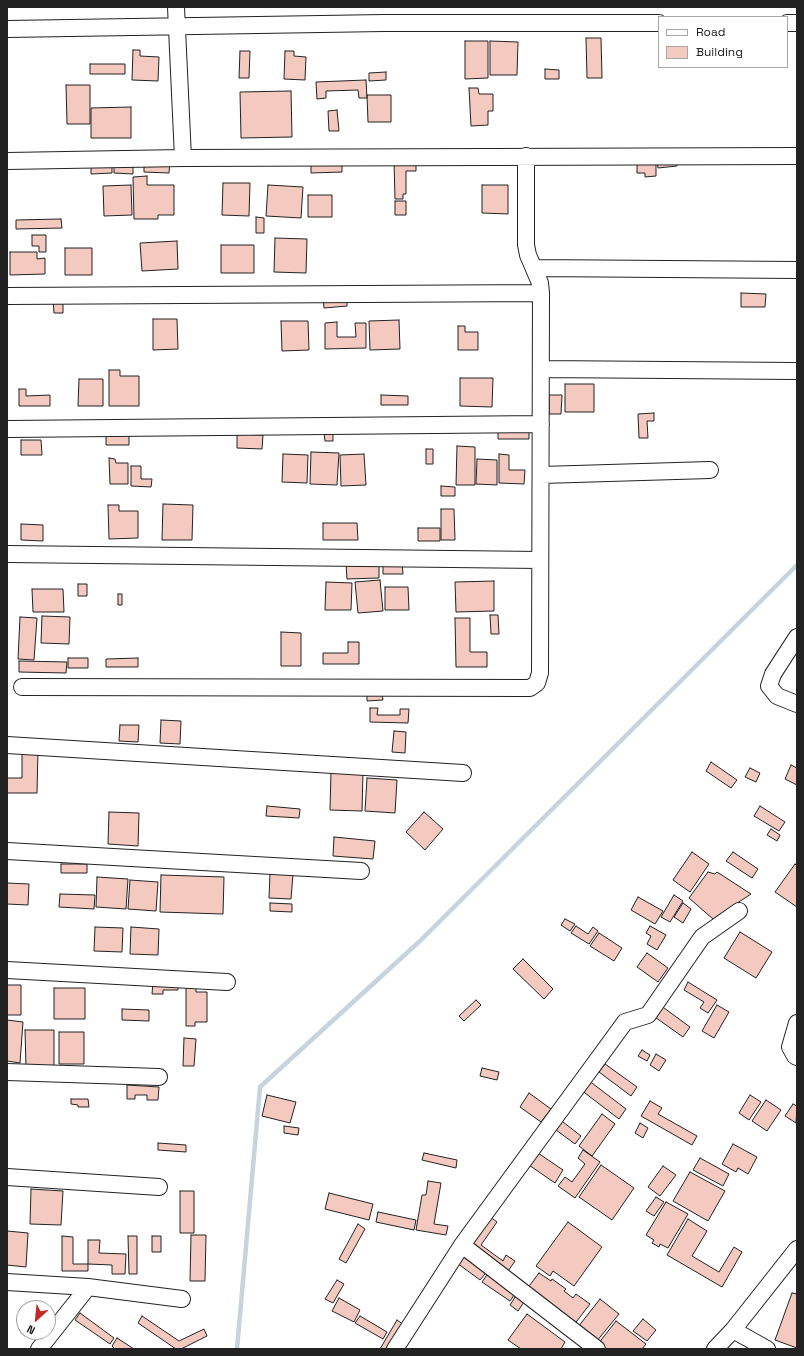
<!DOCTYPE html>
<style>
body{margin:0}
#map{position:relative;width:804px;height:1356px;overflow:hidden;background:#fff;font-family:"Space Grotesk",sans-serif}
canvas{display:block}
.frame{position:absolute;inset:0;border:8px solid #222;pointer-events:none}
.legend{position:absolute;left:658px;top:16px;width:130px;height:52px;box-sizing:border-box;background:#fff;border:1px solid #a7a7a7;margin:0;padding:5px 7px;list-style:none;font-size:12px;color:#222}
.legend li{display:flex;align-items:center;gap:8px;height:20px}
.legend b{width:20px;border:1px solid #a7a7a7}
.north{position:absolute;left:16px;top:1300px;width:40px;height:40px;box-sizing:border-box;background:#fff;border:1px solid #a7a7a7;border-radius:50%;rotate:207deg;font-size:11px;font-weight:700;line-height:16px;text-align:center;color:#222}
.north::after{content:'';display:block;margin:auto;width:14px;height:18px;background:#c62828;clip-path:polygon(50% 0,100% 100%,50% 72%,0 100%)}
</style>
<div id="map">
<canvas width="804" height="1356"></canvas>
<div class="frame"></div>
<ul class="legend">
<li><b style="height:5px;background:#fff"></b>Road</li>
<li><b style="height:11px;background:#f3c9c0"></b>Building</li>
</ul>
<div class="north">N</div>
</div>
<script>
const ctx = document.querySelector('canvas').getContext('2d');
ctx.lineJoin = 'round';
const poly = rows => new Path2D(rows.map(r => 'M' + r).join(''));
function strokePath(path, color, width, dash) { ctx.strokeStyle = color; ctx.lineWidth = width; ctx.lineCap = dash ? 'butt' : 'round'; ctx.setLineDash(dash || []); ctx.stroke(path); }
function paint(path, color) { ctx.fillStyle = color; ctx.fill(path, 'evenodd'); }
strokePath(poly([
 [237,1349,260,1087,421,940,797,565]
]), '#c7d3dd', 4.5);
const building = poly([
 [586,38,601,38,602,78,587,78,586,38],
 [465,41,488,41,488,78,465,79,465,41],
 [490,41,518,42,517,75,490,75,490,41],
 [133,50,140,50,140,56,159,57,158,81,132,80,133,50],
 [240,51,250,51,249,78,239,78,240,51],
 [285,51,294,51,294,56,306,57,305,80,284,79,285,51],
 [90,64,125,64,125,74,90,74,90,64],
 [545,69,559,70,559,79,545,79,545,69],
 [386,72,386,80,369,81,369,73,386,72],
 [366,80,367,98,359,98,358,90,326,91,326,98,317,99,316,82,366,80],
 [66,85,90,85,90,124,67,124,66,85],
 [469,88,478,88,479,94,493,94,493,111,488,111,488,125,471,126,469,88],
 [291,91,292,137,241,138,240,92,291,91],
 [367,95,391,95,391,122,368,122,367,95],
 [131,107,131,138,91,138,91,108,131,107],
 [337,110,339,131,329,131,328,111,337,110],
 [677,159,677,166,658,168,657,161,677,159],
 [416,160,416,171,406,171,406,194,403,194,403,199,395,199,394,161,416,160],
 [144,161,170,161,169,173,144,172,144,161],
 [656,161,656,176,645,177,645,173,637,173,637,162,656,161],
 [91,163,112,163,112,173,91,174,91,163],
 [311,163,342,163,342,172,311,173,311,163],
 [114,164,133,165,133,174,114,173,114,164],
 [147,176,147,185,174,185,174,215,158,215,158,219,134,219,133,177,147,176],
 [223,183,250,183,249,216,222,215,223,183],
 [131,185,132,215,104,216,103,186,131,185],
 [268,185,303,187,301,218,266,216,268,185],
 [482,185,508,185,508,214,482,213,482,185],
 [308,195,332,195,332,217,308,217,308,195],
 [395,201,406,201,406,215,395,215,395,201],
 [256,217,264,218,264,233,256,233,256,217],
 [61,219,62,228,16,229,16,220,61,219],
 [32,235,46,235,46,252,39,252,39,246,32,246,32,235],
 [275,238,307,239,306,273,274,272,275,238],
 [177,241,178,269,142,271,140,243,177,241],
 [221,245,254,245,254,273,221,273,221,245],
 [65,248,92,248,92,275,65,275,65,248],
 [10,252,37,252,37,259,45,258,45,274,10,275,10,252],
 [741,293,766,294,765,307,741,307,741,293],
 [347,297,347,306,324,308,323,298,347,297],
 [63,299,63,313,54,313,53,300,63,299],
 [153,319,177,319,178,349,153,350,153,319],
 [399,320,400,349,370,350,369,321,399,320],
 [281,321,308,321,309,350,282,351,281,321],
 [337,322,337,337,356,337,355,323,366,323,366,348,325,349,325,323,337,322],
 [458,326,465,326,465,332,478,332,478,350,458,350,458,326],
 [109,370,120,370,120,376,139,376,139,406,109,406,109,370],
 [460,378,493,378,492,407,460,406,460,378],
 [79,379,103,379,103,406,78,406,79,379],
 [565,384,594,384,594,412,565,412,565,384],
 [19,389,26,389,26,396,50,395,50,406,19,406,19,389],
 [381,395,408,396,408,405,381,405,381,395],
 [549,395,562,395,561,414,549,414,549,395],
 [654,413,654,421,647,421,648,438,639,438,638,414,654,413],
 [498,431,529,431,529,439,498,439,498,431],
 [106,432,129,432,129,445,106,445,106,432],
 [324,433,333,433,333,441,325,441,324,433],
 [237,434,263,435,262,449,237,448,237,434],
 [21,440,41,440,42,455,21,455,21,440],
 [457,446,475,447,475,485,456,485,457,446],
 [426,449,433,449,433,464,426,464,426,449],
 [311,452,339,453,337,485,310,484,311,452],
 [283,454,308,455,307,483,282,482,283,454],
 [364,454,366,485,341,486,340,455,364,454],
 [499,454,509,455,509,470,525,470,524,484,499,483,499,454],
 [109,458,115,459,116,463,128,463,128,484,110,484,109,458],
 [477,459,497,460,497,485,476,484,477,459],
 [131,466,141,466,141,479,152,479,151,487,131,486,131,466],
 [441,486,455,487,455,496,441,496,441,486],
 [163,504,193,505,192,540,162,540,163,504],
 [108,505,119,505,119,511,138,511,138,538,109,539,108,505],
 [441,509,454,509,455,540,441,540,441,509],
 [323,523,357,523,358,540,323,540,323,523],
 [21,524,43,525,43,541,21,540,21,524],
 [418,528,440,528,440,541,418,541,418,528],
 [383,562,402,562,403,574,383,574,383,562],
 [379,563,379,578,347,579,346,564,379,563],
 [380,580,383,611,358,613,355,582,380,580],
 [494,581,494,611,456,612,455,582,494,581],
 [326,582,352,583,351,610,325,610,326,582],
 [78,584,87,584,87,596,78,596,78,584],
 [385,587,408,587,409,610,385,610,385,587],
 [32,589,63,589,64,612,33,612,32,589],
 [118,594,122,594,122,605,118,605,118,594],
 [490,615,498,615,499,634,491,634,490,615],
 [42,616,70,617,69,644,41,643,42,616],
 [20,617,37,618,34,660,18,659,20,617],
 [455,618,470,618,470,652,487,652,487,667,456,667,455,618],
 [281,632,301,633,301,666,281,666,281,632],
 [348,642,359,642,359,664,323,664,323,653,348,653,348,642],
 [68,658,88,658,88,668,68,668,68,658],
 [138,658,138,667,106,667,106,659,138,658],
 [19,661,67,662,66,673,19,672,19,661],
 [367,693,382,693,383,700,367,701,367,693],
 [370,708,378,708,377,715,400,715,400,709,409,709,408,723,370,722,370,708],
 [161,720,181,721,180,744,160,743,161,720],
 [120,725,139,725,138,742,119,741,120,725],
 [394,731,406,732,405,753,392,752,394,731],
 [22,750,38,750,37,793,7,793,7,778,22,778,22,750],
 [711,762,737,780,731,788,706,771,711,762],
 [791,765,797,768,797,785,785,779,791,765],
 [750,768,760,773,756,782,745,777,750,768],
 [331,771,363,772,362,811,330,810,331,771],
 [367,778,397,780,395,813,365,811,367,778],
 [267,806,300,809,299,818,266,816,267,806],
 [760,806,785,822,779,831,754,816,760,806],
 [109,812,139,813,138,846,108,844,109,812],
 [424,812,443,829,425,850,406,832,424,812],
 [771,829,780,835,777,841,767,835,771,829],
 [334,837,375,841,373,859,333,856,334,837],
 [692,852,709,864,690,892,673,880,692,852],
 [733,852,758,869,752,878,726,861,733,852],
 [61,864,87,864,87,873,61,873,61,864],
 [795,864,797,866,797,907,775,892,795,864],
 [708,872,715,874,717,872,751,894,713,919,689,898,708,872],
 [270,873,293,874,291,899,269,898,270,873],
 [161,875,224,877,223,914,160,912,161,875],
 [97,877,128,879,126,909,96,907,97,877],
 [130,880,158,882,156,911,128,909,130,880],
 [7,883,29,884,28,905,7,904,7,883],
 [60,894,95,895,94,909,59,907,60,894],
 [674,895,683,901,670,922,661,917,674,895],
 [638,897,663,911,655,924,631,910,638,897],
 [270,903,292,904,292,912,270,911,270,903],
 [683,903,691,909,683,923,674,917,683,903],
 [565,919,575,924,570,931,561,925,565,919],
 [576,926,588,934,593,927,598,931,589,944,571,933,576,926],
 [650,926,666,935,657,950,647,944,651,936,646,933,650,926],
 [95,927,123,928,122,952,94,951,95,927],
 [131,927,159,929,158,955,130,954,131,927],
 [740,932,772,952,756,978,724,958,740,932],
 [599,933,622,948,614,961,590,946,599,933],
 [647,953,668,968,658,982,637,967,647,953],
 [523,959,553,989,544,999,513,969,523,959],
 [153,982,178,984,178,990,163,990,163,994,152,994,153,982],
 [688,982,717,1000,708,1013,700,1008,704,1002,684,990,688,982],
 [7,985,21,985,21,1015,7,1015,7,985],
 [186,985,196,985,196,992,207,992,207,1022,195,1022,195,1026,186,1026,186,985],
 [54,988,85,988,85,1019,54,1019,54,988],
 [476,1000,481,1005,464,1021,459,1016,476,1000],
 [660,1005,690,1027,683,1037,652,1015,660,1005],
 [717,1005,729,1012,714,1038,702,1031,717,1005],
 [122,1009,149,1010,149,1021,122,1020,122,1009],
 [7,1020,23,1022,20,1063,7,1061,7,1020],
 [25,1030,54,1030,54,1067,26,1067,25,1030],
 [59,1032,84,1032,84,1064,59,1064,59,1032],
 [184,1038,196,1039,194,1066,183,1066,184,1038],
 [642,1050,650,1055,647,1061,638,1056,642,1050],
 [656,1054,666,1060,659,1071,650,1065,656,1054],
 [605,1064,637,1087,631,1096,599,1072,605,1064],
 [482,1068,499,1072,497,1080,480,1076,482,1068],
 [588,1080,626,1109,619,1119,581,1090,588,1080],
 [127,1085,159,1087,158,1100,147,1100,147,1095,135,1095,135,1099,127,1099,127,1085],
 [529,1093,551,1109,541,1122,520,1107,529,1093],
 [267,1095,296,1102,290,1123,262,1116,267,1095],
 [750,1095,761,1102,749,1120,739,1113,750,1095],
 [71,1099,88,1099,89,1107,78,1107,78,1105,71,1104,71,1099],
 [766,1100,781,1110,767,1131,752,1121,766,1100],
 [650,1101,662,1108,658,1114,697,1136,692,1145,641,1116,650,1101],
 [793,1104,797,1106,796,1123,785,1116,793,1104],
 [602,1114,615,1124,592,1156,579,1146,602,1114],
 [558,1118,581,1136,575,1144,552,1127,558,1118],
 [640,1123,648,1128,643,1138,635,1133,640,1123],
 [284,1126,299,1128,298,1135,284,1133,284,1126],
 [158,1143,186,1145,186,1152,158,1150,158,1143],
 [733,1144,757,1157,748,1174,738,1168,736,1172,722,1164,733,1144],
 [583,1150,600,1162,575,1198,558,1186,565,1177,572,1182,585,1164,578,1158,583,1150],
 [535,1151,563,1170,555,1183,526,1163,535,1151],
 [424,1153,457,1160,456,1168,422,1160,424,1153],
 [700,1158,729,1174,723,1186,693,1170,700,1158],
 [601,1165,634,1188,612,1220,579,1197,601,1165],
 [663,1166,676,1175,660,1196,648,1187,663,1166],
 [690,1172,725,1191,708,1221,673,1201,690,1172],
 [428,1181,441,1183,434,1224,448,1226,446,1235,416,1230,422,1195,426,1195,428,1181],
 [31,1189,63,1191,61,1225,30,1224,31,1189],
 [180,1191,194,1191,194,1233,180,1233,180,1191],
 [329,1193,373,1204,369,1220,325,1209,329,1193],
 [656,1197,664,1202,654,1216,646,1211,656,1197],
 [666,1202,688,1214,668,1248,660,1244,659,1247,652,1243,654,1240,646,1235,666,1202],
 [378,1212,416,1220,414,1230,376,1222,378,1212],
 [489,1216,497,1222,481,1245,503,1261,506,1255,515,1261,506,1274,467,1247,489,1216],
 [688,1219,707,1231,692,1256,719,1272,734,1247,742,1252,722,1287,667,1255,688,1219],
 [568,1222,602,1247,574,1286,553,1271,550,1276,536,1266,568,1222],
 [358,1224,365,1229,346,1263,339,1259,358,1224],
 [7,1231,28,1233,26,1267,7,1265,7,1231],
 [191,1235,206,1235,205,1281,190,1281,191,1235],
 [62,1236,73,1237,73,1264,88,1264,88,1271,62,1271,62,1236],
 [128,1236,137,1236,137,1274,129,1274,128,1236],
 [152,1236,161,1236,161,1252,152,1252,152,1236],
 [88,1240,100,1240,99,1253,126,1254,125,1274,112,1274,112,1265,88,1264,88,1240],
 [465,1252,489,1269,480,1280,457,1263,465,1252],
 [489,1272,517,1291,510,1301,482,1282,489,1272],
 [539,1273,551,1281,552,1279,566,1289,564,1291,573,1298,576,1294,590,1304,573,1326,526,1290,539,1273],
 [337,1280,344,1284,333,1303,325,1299,337,1280],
 [792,1293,797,1294,797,1348,775,1340,792,1293],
 [517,1294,526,1299,518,1311,510,1305,517,1294],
 [339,1298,360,1310,354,1322,332,1311,339,1298],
 [600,1299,619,1314,596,1342,578,1327,600,1299],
 [80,1313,114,1338,110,1344,75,1320,80,1313],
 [527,1314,565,1342,561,1349,521,1349,508,1340,527,1314],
 [142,1316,179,1341,204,1329,207,1336,181,1349,176,1349,138,1323,142,1316],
 [360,1316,387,1332,383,1339,355,1323,360,1316],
 [643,1319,656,1330,647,1341,633,1331,643,1319],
 [397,1320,404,1325,390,1349,380,1349,397,1320],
 [616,1321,646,1344,642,1349,604,1349,598,1344,616,1321],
 [117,1338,134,1349,115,1349,112,1346,117,1338]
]);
paint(building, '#f3c9c0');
strokePath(building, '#222', 1);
const minor = poly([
 [176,7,183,158],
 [787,23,797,23],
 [7,29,384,23,659,23],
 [7,161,183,158,797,156],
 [534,268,797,270],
 [7,296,541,293],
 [541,369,797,371],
 [7,429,541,424],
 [541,475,710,470],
 [7,554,540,560],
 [797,637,773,674,769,686,777,696,797,704],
 [22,687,530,688,537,683,540,673,541,293,540,283,528,255,526,245,526,156],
 [7,745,463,773],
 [7,851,361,871],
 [7,970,227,982],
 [797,1023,790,1047,795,1056,797,1057],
 [7,1072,159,1077],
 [7,1177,159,1187],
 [462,1245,597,1349],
 [7,1282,88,1287,182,1299],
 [733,1330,767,1349],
 [39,1349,88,1287],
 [395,1349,462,1245,625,1022,648,1015,702,937,739,911],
 [715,1349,733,1330,797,1249]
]);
strokePath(minor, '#222', 18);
strokePath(minor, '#fff', 16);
</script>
